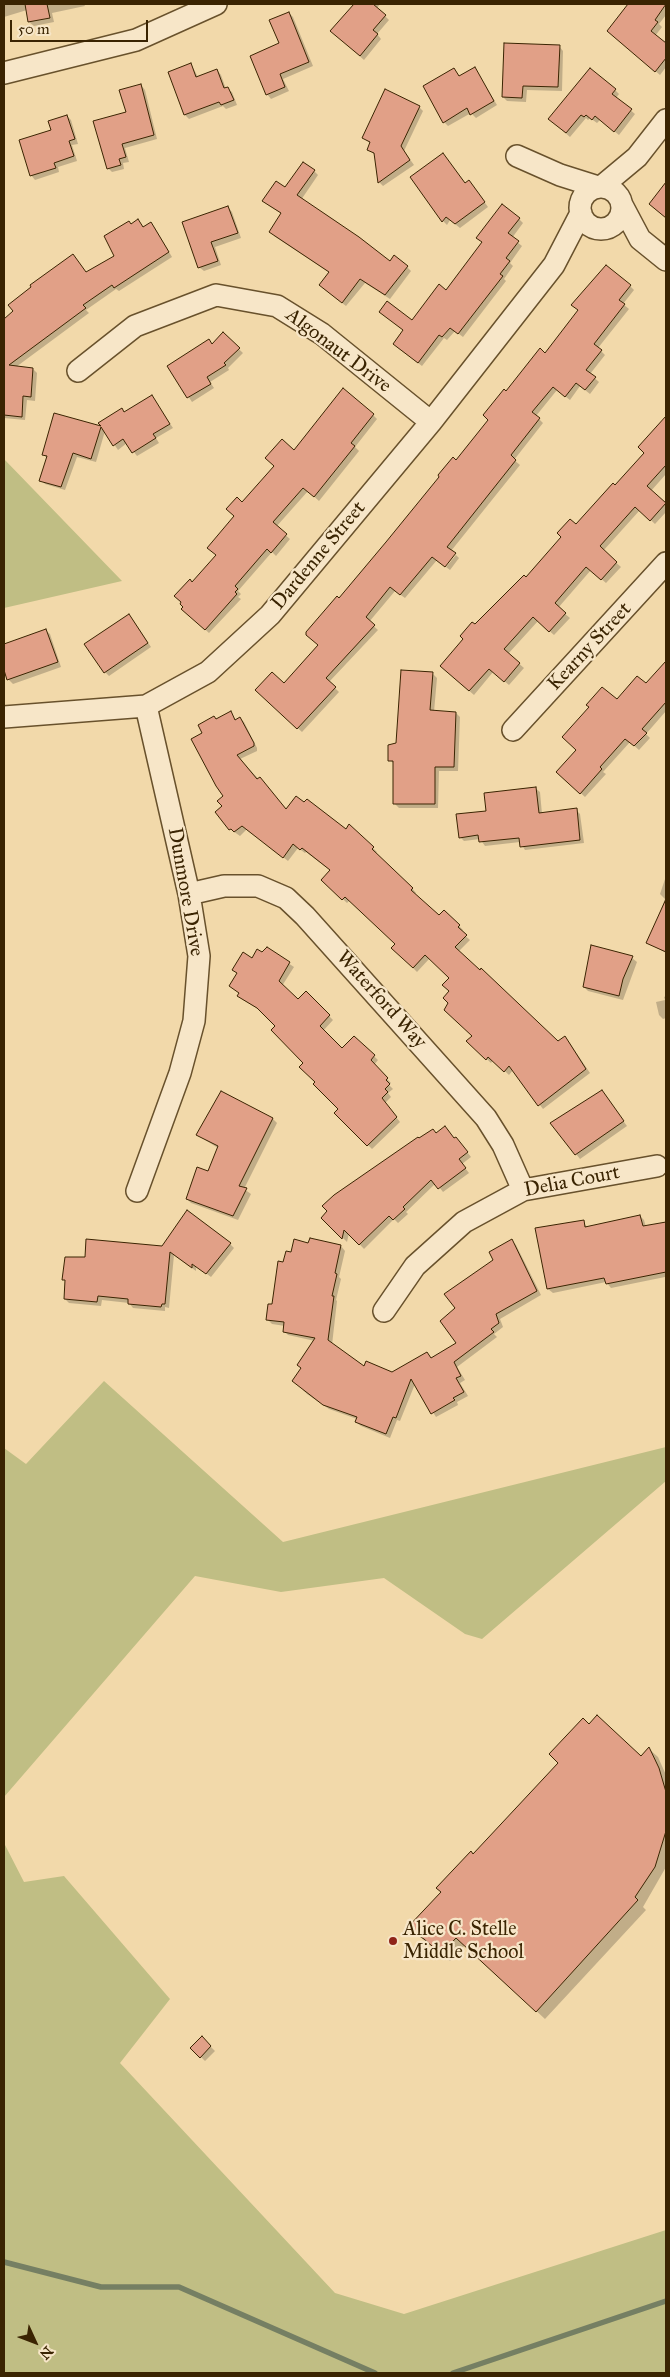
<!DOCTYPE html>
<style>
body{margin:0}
#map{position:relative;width:670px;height:2377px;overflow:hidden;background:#f2d9aa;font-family:"IM FELL Great Primer",serif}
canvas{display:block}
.frame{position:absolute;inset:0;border:5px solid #3a2402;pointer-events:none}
.north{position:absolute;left:10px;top:2317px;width:50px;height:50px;-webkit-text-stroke:4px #f7e6c8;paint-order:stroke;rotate:133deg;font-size:14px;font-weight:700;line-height:20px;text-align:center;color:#3a2402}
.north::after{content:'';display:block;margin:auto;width:18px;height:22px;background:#3a2402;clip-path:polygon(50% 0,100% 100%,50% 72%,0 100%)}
.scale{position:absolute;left:10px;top:20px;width:138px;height:22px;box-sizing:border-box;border:2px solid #3a2402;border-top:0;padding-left:6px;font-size:15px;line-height:18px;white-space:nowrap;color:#3a2402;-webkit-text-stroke:4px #f7e6c8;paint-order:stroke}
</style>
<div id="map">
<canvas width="670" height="2377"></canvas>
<div class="frame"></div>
<div class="north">N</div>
<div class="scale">50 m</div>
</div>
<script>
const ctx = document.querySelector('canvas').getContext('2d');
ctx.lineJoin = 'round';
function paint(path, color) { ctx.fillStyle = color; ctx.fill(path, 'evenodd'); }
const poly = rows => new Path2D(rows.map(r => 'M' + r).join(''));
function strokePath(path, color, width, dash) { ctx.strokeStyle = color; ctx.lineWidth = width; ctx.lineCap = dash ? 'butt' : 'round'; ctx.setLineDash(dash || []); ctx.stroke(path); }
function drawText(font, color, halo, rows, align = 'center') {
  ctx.font = font + ' "IM FELL Great Primer",serif'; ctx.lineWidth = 4.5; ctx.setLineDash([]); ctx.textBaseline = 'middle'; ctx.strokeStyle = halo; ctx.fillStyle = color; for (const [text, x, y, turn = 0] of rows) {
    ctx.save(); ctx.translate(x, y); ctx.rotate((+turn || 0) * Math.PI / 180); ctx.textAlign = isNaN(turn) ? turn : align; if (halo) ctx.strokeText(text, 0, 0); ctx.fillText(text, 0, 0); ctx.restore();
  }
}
paint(poly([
 [4,459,122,581,4,608],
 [104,1381,283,1542,666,1447,666,1481,482,1639,465,1634,384,1578,281,1592,195,1576,4,1797,4,1448,26,1464],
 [4,1843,24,1882,64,1876,170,1999,120,2063,335,2293,404,2314,666,2230,666,2373,4,2373]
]), '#c0be84');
paint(poly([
 [4,4,84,4,85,6,52,13,54,22,34,26,29,22,27,10,4,17],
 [351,4,380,4,377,8,389,20,377,34,381,39,364,60,336,35,353,6],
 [630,4,661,4,666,8,666,15,659,24,662,27,655,36,666,45,666,67,660,75,609,31],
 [289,13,293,17,313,66,283,79,289,91,271,99,267,94],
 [559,46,563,51,562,91,527,90,526,102,507,101,503,97],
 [191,64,198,77,217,70,221,75,226,89,232,92,237,105,226,109,223,106,189,119,185,115,169,72],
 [454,69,460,77,475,69,497,105,476,118,471,113,448,126,444,122],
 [141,85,145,90,157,139,125,148,129,162,123,163,124,169,112,172,108,168,127,113],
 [615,90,619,94,616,98,635,114,619,135,600,120,597,123,590,118,588,120,586,118,570,137,554,123],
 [419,107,423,111,404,151,414,165,383,186,379,182,375,155,368,149,371,144,364,138],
 [67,116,71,120,78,144,72,145,77,161,58,167,59,172,35,180,31,175,53,131],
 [443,155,466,184,473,186,488,207,460,228,450,220,447,225,443,221,412,178],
 [314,171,318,175,301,200,390,262,407,267,411,271,390,299,365,283,346,306,324,289,330,273,274,236,282,214,268,205,285,189],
 [228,207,232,212,241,238,215,247,221,265,204,271,199,267,184,223],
 [519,219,523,223,512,238,522,246,510,263,513,266,504,279,506,281,463,337,455,331,447,340,444,338,422,366,398,348,412,321,447,292],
 [138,221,144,228,151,224,155,228,172,257,119,291,116,289,86,310,89,313,16,367,33,369,37,373,35,401,27,400,25,420,4,418,4,320,15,312,115,257,131,225],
 [630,286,634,290,623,304,629,309,598,348,605,355,590,374,599,382,590,394,580,386,570,400,557,390,536,416,543,423,514,460,520,465,451,551,437,560,405,598,395,591,369,622,378,630,329,682,339,692,302,732,256,690,284,684,319,646,339,600,456,462,490,420,507,392,545,354],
 [223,334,243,353,228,368,229,370,210,382,214,388,192,402,168,366,209,341,213,344],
 [152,397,173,428,156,438,159,443,137,456,127,443,118,450,105,431,96,462,77,457,65,490,45,484,41,480,47,458,44,455,55,414,103,429],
 [373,415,377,419,355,447,359,451,319,501,308,491,276,527,290,539,276,556,272,552,238,591,241,594,238,597,241,599,209,633,183,609,192,583,217,556,243,504,295,452],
 [666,420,666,474,651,491,666,505,666,512,655,524,640,510,603,551,621,567,606,583,591,570,558,608,570,618,554,635,538,621,508,654,524,668,509,685,493,672,474,695,445,670,475,626,507,592,508,593,526,578,615,486,646,453,640,447],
 [456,555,459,558,450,570,446,567],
 [133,620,151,647,109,676,105,672],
 [45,630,50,634,61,667,13,684,9,680,4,667,4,645],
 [666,663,666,711,646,734,650,738,639,750,630,742,603,772,606,774,585,797,558,772,617,701,646,685],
 [432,673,437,678,434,712,456,713,460,717,458,771,439,771,438,808,399,808,394,803,394,764,390,760],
 [230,713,236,720,240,718,244,722,257,748,257,751,240,759,287,810,346,830,350,826,377,852,375,854,412,888,416,893,414,895,439,917,444,911,463,930,461,932,470,940,458,952,557,1043,569,1042,590,1073,543,1109,513,1070,509,1075,493,1060,491,1063,468,1041,473,1036,450,1003,450,978,430,958,417,972,393,948,397,944,350,900,347,903,323,880,331,871,306,852,305,853,298,848,288,861,247,829,240,836,230,829,223,807,225,796,204,734,216,720],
 [535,788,540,792,542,814,576,810,580,814,584,843,525,850,520,842,485,846,480,839,464,841,460,837,488,812],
 [666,876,666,953,648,943,665,899,660,894],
 [592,947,632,958,637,962,623,1000,588,991,584,987],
 [267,949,294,967,282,986,298,1001,306,993,333,1020,323,1031,342,1050,354,1037,378,1060,374,1065,391,1083,389,1085,393,1089,388,1093,391,1097,385,1103,400,1122,372,1149,336,1113,340,1109,317,1082,277,1026,263,1012,243,1000,239,996,240,994,230,986,238,974,233,970,262,954],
 [666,996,666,1018,663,1019,659,1015,656,1002,665,1000,664,997],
 [602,1092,627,1126,580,1159,552,1123],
 [273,1119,277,1123,244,1189,251,1194,238,1220,191,1203,187,1199,209,1172,218,1148,197,1135],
 [436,1134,456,1138,460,1143,471,1157,462,1164,469,1173,443,1192,436,1183,406,1212,408,1214,398,1223,394,1219,364,1249,349,1233,347,1242,323,1218],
 [640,1216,644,1220,646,1227,666,1224,666,1283,665,1277,611,1288,606,1282,553,1293,548,1289,536,1229,583,1222,588,1228],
 [512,1241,516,1245,541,1295,500,1319,503,1327,494,1334,497,1337,457,1367,465,1380,460,1383,468,1396,457,1402,458,1405,436,1417,415,1384,400,1421,397,1420,390,1438,361,1426,356,1422,357,1419,329,1409,307,1394,303,1390,302,1368,315,1341,288,1335,284,1331,285,1326,272,1324,268,1320,284,1264,292,1253,309,1244,341,1246,345,1251,339,1277,341,1279,336,1300,337,1301,332,1345,364,1367,392,1373,427,1353,432,1359,458,1343,456,1308],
 [230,1244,234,1248,211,1277,196,1266,196,1271,174,1255,169,1308,165,1307,165,1311,133,1308,129,1303,102,1300,101,1306,69,1303,65,1299,66,1282,64,1279,86,1258],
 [589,1725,642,1757,649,1749,658,1757,666,1775,666,1867,643,1907,646,1910,545,2019,465,1945,450,1961,409,1928,560,1763],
 [202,2038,215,2051,205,2061,192,2048]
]), '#0003');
strokePath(poly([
 [4,2262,101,2287,179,2287,375,2373],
 [453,2373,666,2301]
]), '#757f63', 5.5);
const building = poly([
 [25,4,47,4,50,18,28,22,25,4],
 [354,4,373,4,386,15,373,30,378,34,360,56,330,31,354,4],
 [628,4,666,4,655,20,658,22,651,31,666,43,666,58,655,72,607,31,628,4],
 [289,12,309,62,280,74,285,87,266,95,250,56,279,43,269,20,289,12],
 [504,43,560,45,558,87,523,86,522,98,502,97,504,43],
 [191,63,196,77,217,69,224,88,228,87,234,100,221,105,219,102,184,115,168,72,191,63],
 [475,67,494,101,470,115,467,108,443,123,423,86,454,68,459,76,475,67],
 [590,68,616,89,612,94,632,109,614,132,595,116,592,120,586,115,584,117,581,115,566,133,548,119,590,68],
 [141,84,154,135,122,144,126,157,119,159,121,165,107,169,93,121,126,112,119,90,141,84],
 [385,89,420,106,401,146,410,160,378,183,374,153,367,150,370,142,362,138,385,89],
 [67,115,75,139,69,141,74,156,54,163,56,168,30,176,19,140,51,130,48,121,67,115],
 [443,153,465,183,469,180,485,202,455,224,446,217,442,222,410,177,443,153],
 [303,162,315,170,297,195,359,237,390,261,394,255,408,266,385,295,360,279,342,303,319,285,329,272,269,232,281,213,262,201,276,181,285,187,303,162],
 [666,182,666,218,649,204,666,182],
 [502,204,520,218,508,233,519,241,506,258,510,261,500,274,503,276,458,334,450,328,442,337,439,335,418,363,393,344,403,330,379,312,387,301,412,320,439,284,446,290,482,242,476,238,502,204],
 [228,206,238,233,211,242,218,261,198,268,182,222,228,206],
 [138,219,143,227,151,222,169,252,114,288,112,285,83,305,86,308,9,365,33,368,31,397,23,396,22,417,4,415,4,319,13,311,8,305,31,287,30,285,73,254,86,272,114,256,104,236,129,221,131,224,138,219],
 [606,265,631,285,619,300,625,304,594,344,602,350,586,370,596,377,585,390,576,383,565,397,553,387,532,412,540,418,511,455,516,460,447,547,456,553,445,567,432,557,400,595,390,587,366,617,375,625,326,678,336,687,297,729,255,690,272,672,284,683,318,645,306,635,306,632,337,596,339,598,386,542,439,477,438,475,453,457,456,460,488,420,483,415,504,389,506,391,540,348,545,353,578,310,571,305,606,265],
 [223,332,240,348,224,363,226,365,207,377,211,384,187,398,167,366,209,339,212,344,223,332],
 [343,388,374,414,351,443,355,446,314,497,303,488,273,522,287,534,271,553,267,549,235,586,238,589,235,592,237,594,205,630,181,609,183,607,180,604,181,602,174,596,190,579,192,582,216,555,207,548,234,516,226,509,237,497,242,502,274,466,265,458,282,439,294,450,343,388],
 [152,395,170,424,153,434,156,438,132,453,123,439,113,446,101,427,91,459,73,453,61,487,39,481,47,456,42,455,54,413,101,426,98,423,122,408,124,412,152,395],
 [666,416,666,465,647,486,666,503,650,521,635,507,600,546,617,562,601,580,586,567,555,603,566,613,549,632,533,617,504,649,520,663,504,682,489,669,469,691,440,666,463,639,460,636,472,622,475,624,524,575,526,577,561,537,557,533,570,519,576,524,613,483,615,485,644,453,638,447,666,416],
 [129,614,148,643,104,673,84,644,129,614],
 [46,629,58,662,7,680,4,670,4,644,46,629],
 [666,661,666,702,642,729,647,733,634,746,625,739,600,767,602,769,580,794,556,772,576,750,562,737,589,707,586,705,602,687,617,699,637,676,646,683,666,661],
 [401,670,433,672,430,710,456,712,454,767,435,767,435,804,393,804,393,761,388,761,388,745,396,743,401,670],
 [231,711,235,720,240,717,254,743,254,746,237,755,257,779,260,777,286,809,296,796,304,802,307,799,346,829,349,824,374,847,372,849,413,888,411,890,439,915,444,910,460,925,458,927,467,935,455,947,480,970,481,968,558,1041,565,1036,586,1069,538,1106,509,1066,504,1072,488,1057,486,1060,466,1041,472,1036,444,1010,448,1003,443,998,449,991,442,985,449,978,425,955,413,968,391,948,395,944,345,897,342,900,321,880,330,870,302,848,300,850,293,844,283,858,242,826,234,832,231,829,229,830,215,812,222,806,217,801,223,796,216,786,191,739,202,733,198,725,214,716,216,719,231,711],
 [536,787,539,813,577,808,580,840,520,847,519,838,479,842,478,835,459,838,456,814,486,811,484,793,536,787],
 [666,899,666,952,646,943,666,899],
 [591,945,633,956,623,979,619,996,583,987,591,945],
 [267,947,290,962,279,981,298,999,306,991,330,1015,320,1026,342,1048,354,1036,375,1055,371,1060,388,1078,386,1080,390,1084,385,1089,388,1092,382,1098,397,1117,367,1146,334,1113,338,1109,313,1084,315,1082,299,1067,303,1063,271,1030,275,1026,257,1008,237,996,239,993,229,986,237,973,232,970,243,952,252,958,257,949,262,952,267,947],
 [602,1090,624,1121,575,1155,550,1123,602,1090],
 [221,1091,273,1118,239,1186,247,1188,233,1216,186,1199,197,1167,208,1171,218,1146,196,1135,221,1091],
 [445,1126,454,1138,456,1137,468,1152,459,1159,466,1168,438,1189,431,1180,403,1207,405,1209,393,1220,389,1216,359,1245,344,1230,342,1239,321,1218,327,1211,322,1206,334,1195,418,1137,419,1138,433,1129,436,1133,445,1126],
 [187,1210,231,1243,206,1274,192,1264,192,1268,170,1252,165,1304,162,1304,161,1307,128,1304,128,1299,98,1296,97,1302,64,1299,65,1280,62,1280,65,1257,85,1257,86,1239,162,1246,187,1210],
 [640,1215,643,1226,666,1222,666,1272,606,1284,604,1278,547,1289,535,1228,584,1220,585,1227,640,1215],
 [310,1238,341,1245,335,1273,337,1274,332,1296,334,1296,328,1340,364,1366,366,1361,392,1372,427,1352,431,1358,456,1343,440,1321,455,1308,444,1294,493,1260,489,1252,512,1239,537,1291,496,1314,499,1323,491,1329,494,1332,454,1362,461,1376,456,1378,464,1392,453,1398,455,1400,431,1414,411,1379,396,1418,393,1417,386,1434,355,1422,357,1417,323,1405,292,1381,301,1368,297,1365,315,1338,283,1332,284,1322,266,1320,268,1304,272,1304,278,1261,283,1262,286,1251,291,1252,294,1239,308,1243,310,1238],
 [597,1715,641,1756,649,1747,659,1768,666,1792,666,1831,655,1867,635,1897,638,1900,536,2012,456,1938,441,1954,424,1939,407,1928,441,1892,436,1888,471,1851,473,1854,558,1763,549,1754,583,1718,589,1724,597,1715],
 [202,2036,211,2046,200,2058,190,2048,202,2036]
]);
paint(building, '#e1a087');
strokePath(building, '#3a2402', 1);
const minor = poly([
 [4,73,136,40,216,4],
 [517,156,560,175,598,187],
 [601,187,637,157,666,120],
 '580 208a21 21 0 1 1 42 0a21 21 0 1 1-42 0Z',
 [622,205,640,239,666,260],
 [78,371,135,326,216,295,277,306,322,334,431,422],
 [4,717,146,706,208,672,270,615,431,422,554,265,581,213],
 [513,730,666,563],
 [189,894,224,886,258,886,286,898,305,916,486,1118,503,1145,523,1190],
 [137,1191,180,1073,194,1021,199,956,189,894,146,706],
 [384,1311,415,1266,464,1222,523,1190,657,1166]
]);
strokePath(minor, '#68512c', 24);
strokePath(minor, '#f7e6c8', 21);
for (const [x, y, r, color] of [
 [393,1941,5,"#8f2418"]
]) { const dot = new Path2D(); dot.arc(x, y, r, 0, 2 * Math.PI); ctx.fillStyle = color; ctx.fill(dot); strokePath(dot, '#f7e6c8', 2); }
drawText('20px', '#3a2402', '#f7e6c8', [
 ["Algonaut Drive",338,351,37],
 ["Dardenne Street",319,556,-50],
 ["Kearny Street",590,647,-47],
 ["Dunmore Drive",185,892,80],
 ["Waterford Way",381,1000,48],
 ["Delia Court",572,1182,-11]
]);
drawText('20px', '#3a2402', '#f7e6c8', [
 ["Alice C. Stelle",403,1930],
 ["Middle School",403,1953]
], 'left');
</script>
